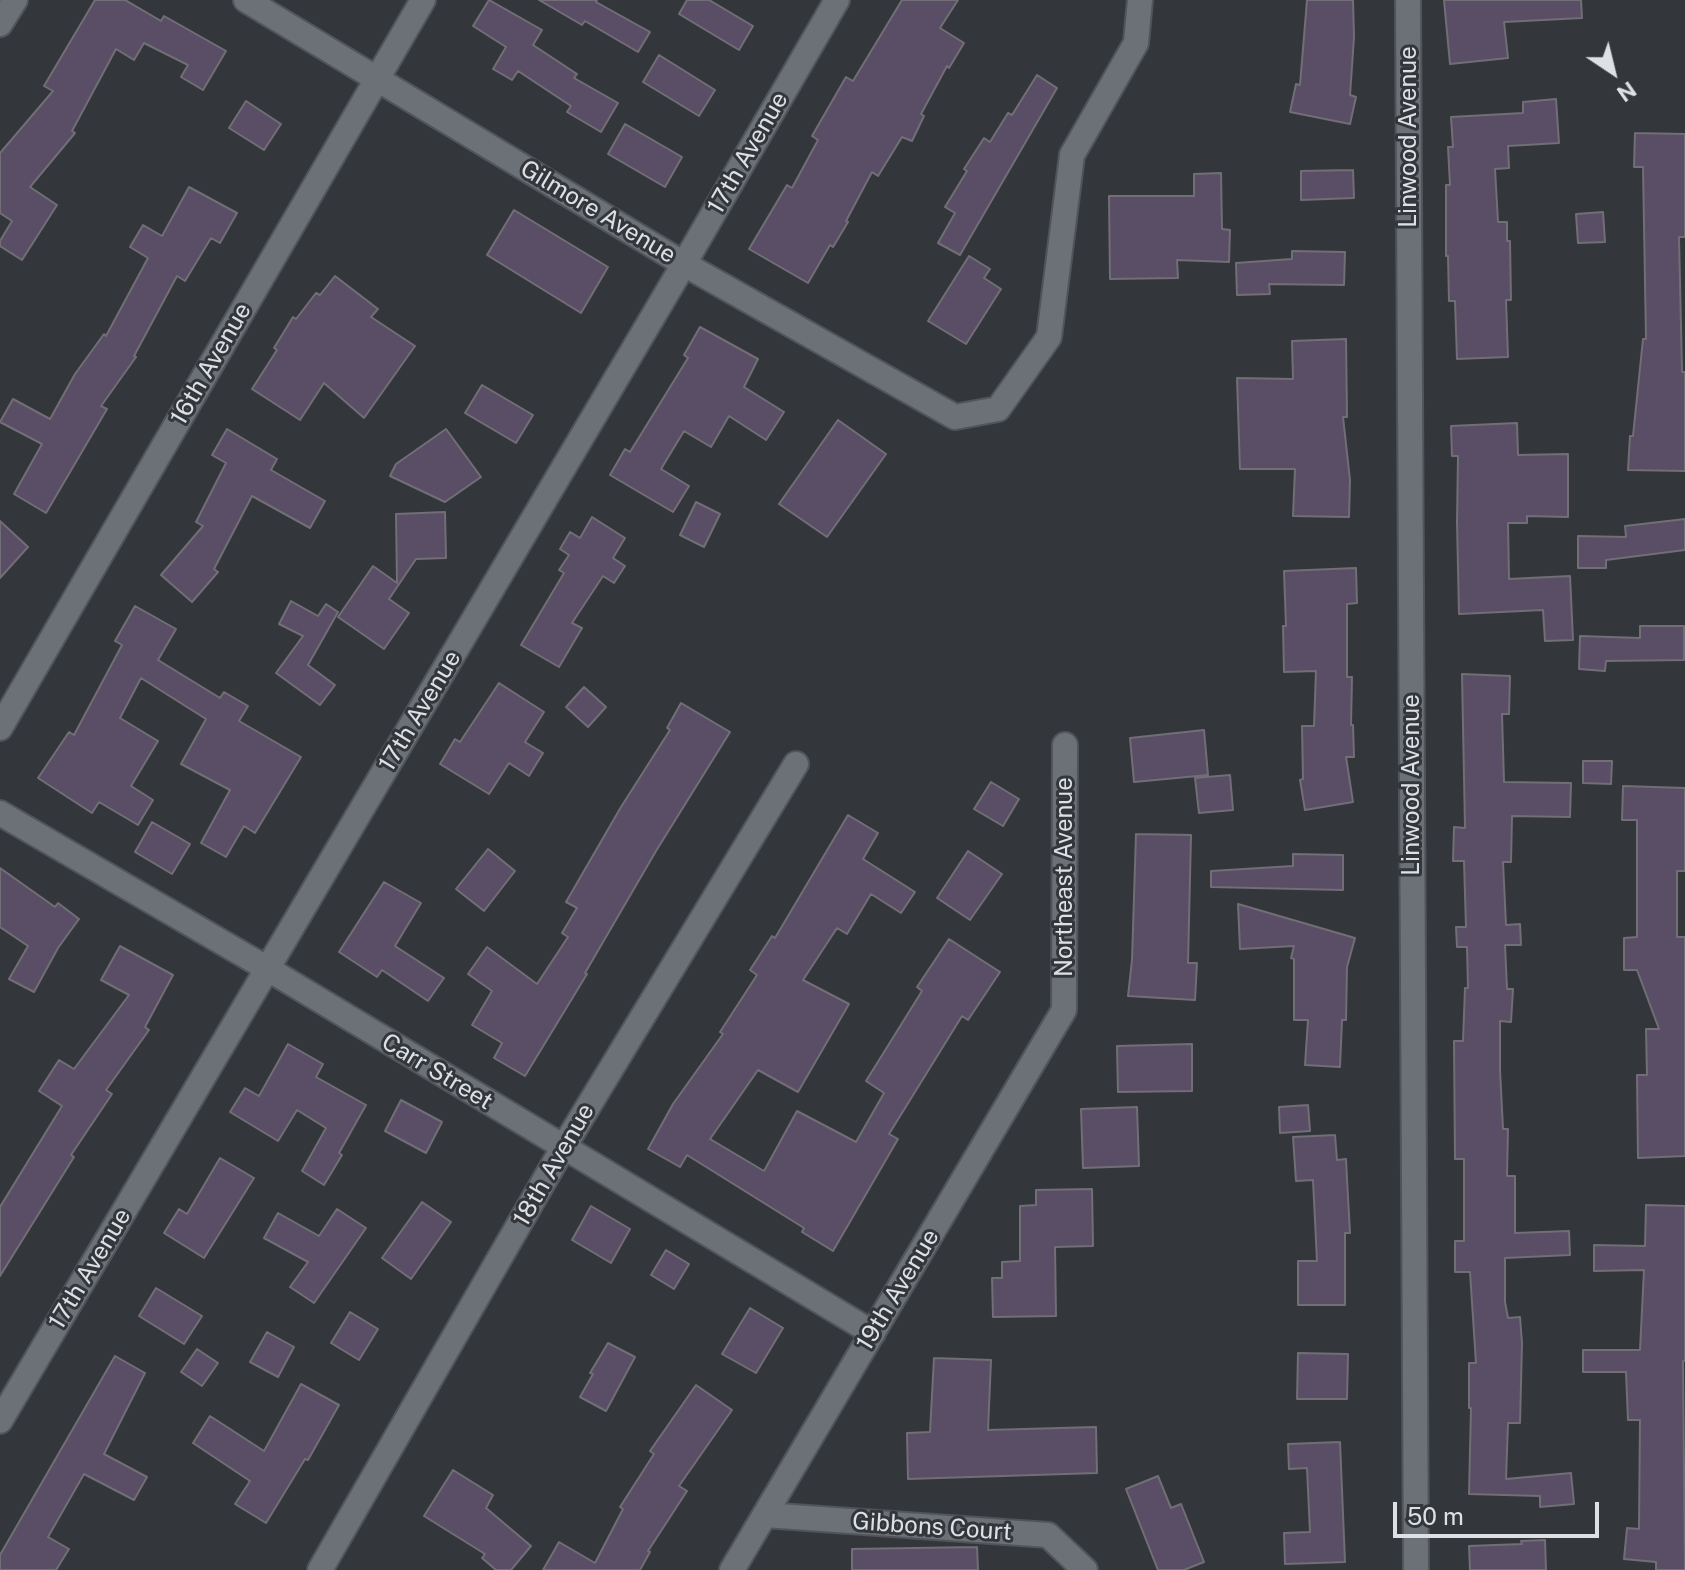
<!DOCTYPE html>
<style>
body{margin:0}
#map{position:relative;width:1685px;height:1570px;overflow:hidden;background:#33373c;font-family:"Public Sans",sans-serif}
canvas{display:block}
.north{position:absolute;left:1573px;top:32px;width:80px;height:80px;-webkit-text-stroke:6px #33373c;paint-order:stroke;rotate:145deg;font-size:22px;font-weight:700;line-height:32px;text-align:center;color:#dee0e4}
.north::after{content:'';display:block;margin:auto;width:28px;height:36px;background:#dee0e4;clip-path:polygon(50% 0,100% 100%,50% 72%,0 100%)}
.scale{position:absolute;left:1393px;top:1502px;width:206px;height:36px;box-sizing:border-box;border:4px solid #dee0e4;border-top:0;padding-left:10px;font-size:24px;line-height:28px;white-space:nowrap;color:#dee0e4;-webkit-text-stroke:6px #33373c;paint-order:stroke}
</style>
<div id="map">
<canvas width="1685" height="1570"></canvas>
<div class="north">N</div>
<div class="scale">50 m</div>
</div>
<script>
const ctx = document.querySelector('canvas').getContext('2d');
ctx.lineJoin = 'round';
function paint(path, color) { ctx.fillStyle = color; ctx.fill(path, 'evenodd'); }
const poly = rows => new Path2D(rows.map(r => 'M' + r).join(''));
function strokePath(path, color, width, dash) { ctx.strokeStyle = color; ctx.lineWidth = width; ctx.lineCap = dash ? 'butt' : 'round'; ctx.setLineDash(dash || []); ctx.stroke(path); }
function drawText(font, color, halo, rows, align = 'center') {
  ctx.font = font + ' "Public Sans",sans-serif'; ctx.lineWidth = 6; ctx.setLineDash([]); ctx.textBaseline = 'middle'; ctx.strokeStyle = halo; ctx.fillStyle = color; for (const [text, x, y, turn = 0] of rows) {
    ctx.save(); ctx.translate(x, y); ctx.rotate((+turn || 0) * Math.PI / 180); ctx.textAlign = isNaN(turn) ? turn : align; if (halo) ctx.strokeText(text, 0, 0); ctx.fillText(text, 0, 0); ctx.restore();
  }
}
const building = poly([
 [95,0,125,0,161,21,164,16,226,51,203,90,181,77,188,65,144,43,134,60,116,49,72,131,75,133,30,187,57,205,22,260,0,246,0,241,12,221,0,213,0,153,53,91,44,86,95,0],
 [489,0,542,30,533,45,577,74,574,78,618,103,601,132,567,112,571,106,518,71,512,80,493,69,506,47,473,26,489,0],
 [539,0,597,0,596,2,650,32,638,52,585,21,582,25,539,0],
 [687,0,709,0,753,26,739,50,679,14,687,0],
 [902,0,958,0,940,28,964,43,949,68,947,66,921,114,924,116,912,141,902,137,878,176,872,172,846,221,848,222,833,247,830,245,808,283,749,249,787,185,792,188,818,140,812,136,846,77,853,81,902,0],
 [1307,0,1353,0,1354,37,1350,95,1356,97,1350,124,1290,112,1296,84,1300,85,1307,0],
 [1444,0,1581,0,1582,18,1504,22,1508,58,1450,64,1444,0],
 [659,55,715,90,699,116,643,82,659,55],
 [1037,75,1057,88,960,255,938,243,955,213,945,207,967,171,964,169,984,138,990,142,1008,113,1012,115,1037,75],
 [1556,99,1559,143,1508,146,1509,168,1495,169,1498,222,1507,222,1507,241,1510,241,1511,300,1506,300,1508,357,1457,359,1455,301,1449,301,1448,256,1446,256,1446,185,1450,185,1448,147,1453,147,1451,117,1523,113,1523,102,1556,99],
 [246,101,281,124,264,150,229,128,246,101],
 [625,124,682,157,665,187,608,154,625,124],
 [1635,133,1685,134,1685,237,1679,237,1682,372,1685,372,1685,471,1628,470,1630,436,1633,436,1643,339,1646,339,1643,167,1634,167,1635,133],
 [1353,170,1354,198,1301,200,1301,171,1353,170],
 [1221,173,1222,229,1230,230,1229,262,1177,260,1178,278,1110,279,1109,196,1194,196,1194,174,1221,173],
 [189,187,237,213,220,243,211,238,185,281,177,276,134,356,136,357,101,406,107,409,46,513,14,494,42,444,0,422,13,399,50,419,75,374,104,334,106,336,148,258,130,247,143,225,162,236,189,187],
 [514,210,608,267,581,313,487,255,514,210],
 [1603,212,1605,242,1578,243,1576,214,1603,212],
 [1292,251,1345,252,1344,285,1269,284,1270,294,1237,295,1236,263,1292,259,1292,251],
 [969,256,990,269,984,278,1001,289,966,344,928,321,969,256],
 [335,276,378,309,371,317,415,346,364,418,324,383,300,420,252,389,277,350,274,348,293,317,296,319,316,293,320,295,335,276],
 [700,327,758,359,744,387,784,412,766,440,729,416,711,447,684,431,661,469,689,486,673,512,610,475,625,449,630,452,688,358,684,355,700,327],
 [1346,339,1347,417,1343,417,1350,480,1349,517,1293,516,1295,469,1240,469,1237,378,1293,379,1292,341,1346,339],
 [482,385,533,415,516,443,465,413,482,385],
 [838,420,886,454,827,537,779,504,838,420],
 [1517,423,1518,455,1568,454,1568,517,1527,516,1527,523,1508,523,1509,579,1570,576,1573,640,1545,641,1543,610,1459,614,1457,522,1458,456,1452,456,1451,426,1517,423],
 [227,429,277,459,271,470,325,501,310,528,252,496,214,569,218,572,192,602,161,575,203,526,196,522,226,463,212,455,227,429],
 [446,429,481,477,445,502,390,476,396,464,446,429],
 [696,502,720,514,704,547,680,535,696,502],
 [445,512,446,558,416,559,389,599,409,613,384,649,338,617,373,566,397,583,396,514,445,512],
 [592,517,625,538,613,558,625,566,614,583,603,576,572,623,582,628,559,667,521,645,564,573,559,570,569,555,560,549,570,532,580,538,592,517],
 [1685,519,1685,550,1606,560,1606,568,1578,568,1578,536,1626,537,1625,526,1685,519],
 [0,521,28,547,0,578,0,521],
 [1356,568,1357,603,1347,604,1347,677,1352,677,1351,725,1353,725,1354,757,1346,757,1353,802,1305,810,1300,780,1303,779,1302,726,1314,726,1316,671,1284,672,1283,626,1286,626,1284,571,1356,568],
 [291,601,318,616,326,604,338,612,308,665,335,685,320,705,276,673,303,636,279,624,291,601],
 [135,606,176,629,158,660,220,698,224,692,248,706,239,721,301,757,255,833,244,826,226,857,201,843,230,790,181,764,206,719,141,678,120,718,158,741,131,786,153,800,138,825,99,802,92,813,38,778,69,732,74,735,122,645,115,641,135,606],
 [1640,626,1684,626,1684,660,1606,661,1605,671,1579,669,1580,636,1640,638,1640,626],
 [1462,674,1510,676,1509,714,1502,714,1504,782,1571,783,1570,817,1512,816,1511,862,1503,862,1506,925,1520,924,1521,945,1505,945,1507,989,1513,989,1511,1022,1500,1021,1500,1070,1503,1129,1508,1129,1507,1176,1515,1176,1515,1233,1569,1231,1570,1255,1505,1258,1505,1302,1508,1318,1520,1317,1522,1343,1520,1423,1508,1423,1506,1479,1571,1473,1574,1504,1540,1507,1540,1496,1469,1494,1471,1408,1469,1408,1469,1363,1476,1363,1470,1272,1455,1272,1455,1241,1464,1241,1464,1159,1455,1159,1454,1041,1463,1041,1465,988,1468,988,1467,947,1457,947,1456,927,1466,927,1464,861,1453,861,1454,827,1465,828,1462,674],
 [499,683,544,712,525,742,543,753,529,776,509,763,489,794,440,764,455,739,460,742,499,683],
 [584,687,606,707,588,727,566,707,584,687],
 [681,703,730,732,656,851,585,973,587,974,525,1076,494,1058,502,1043,472,1025,492,991,468,974,487,947,537,984,568,937,562,933,577,908,566,902,621,807,670,730,667,728,681,703],
 [1204,730,1208,775,1134,782,1130,738,1204,730],
 [1583,761,1612,761,1611,784,1583,783,1583,761],
 [1230,775,1233,810,1199,813,1195,778,1230,775],
 [991,782,1019,799,1003,826,974,809,991,782],
 [1623,786,1685,788,1685,871,1677,871,1677,937,1685,937,1685,1156,1638,1158,1637,1075,1647,1075,1646,1029,1659,1029,1637,970,1624,970,1624,938,1637,937,1637,820,1622,820,1623,786],
 [848,815,878,833,863,859,915,892,901,913,871,894,847,934,837,928,803,980,849,1004,798,1092,758,1070,710,1139,764,1171,797,1111,856,1142,884,1093,866,1081,922,991,917,987,949,939,1000,972,968,1020,962,1016,889,1134,898,1139,833,1251,802,1232,804,1228,687,1155,680,1167,648,1149,673,1104,723,1034,720,1032,757,975,750,970,772,936,775,938,848,815],
 [152,822,190,844,172,874,135,852,152,822],
 [1136,834,1191,835,1188,963,1197,963,1195,1000,1128,996,1132,960,1136,834],
 [488,849,515,871,484,911,456,889,488,849],
 [968,851,1002,874,970,920,937,898,968,851],
 [1293,854,1343,855,1343,890,1211,887,1211,871,1293,866,1293,854],
 [0,868,55,907,58,903,79,919,58,948,34,992,9,979,28,946,0,927,0,868],
 [384,882,421,903,395,946,444,978,428,1001,382,970,377,977,339,952,384,882],
 [1238,904,1355,938,1347,967,1346,1020,1342,1020,1340,1067,1305,1065,1308,1020,1294,1020,1294,959,1291,958,1294,946,1240,949,1238,904],
 [120,946,173,975,145,1027,149,1030,106,1090,112,1094,71,1155,74,1157,0,1276,0,1207,62,1106,39,1091,59,1060,74,1069,129,995,101,980,120,946],
 [288,1044,323,1064,316,1077,366,1105,339,1153,342,1155,324,1185,302,1171,326,1128,297,1110,278,1141,230,1112,245,1088,259,1096,288,1044],
 [1192,1044,1192,1091,1118,1092,1117,1046,1192,1044],
 [401,1100,442,1122,426,1153,385,1131,401,1100],
 [1308,1105,1310,1131,1280,1133,1279,1107,1308,1105],
 [1137,1107,1139,1166,1083,1168,1081,1109,1137,1107],
 [1335,1135,1337,1160,1346,1159,1347,1179,1350,1233,1345,1233,1345,1305,1298,1305,1298,1261,1317,1261,1313,1180,1296,1181,1293,1137,1335,1135],
 [220,1158,254,1178,204,1258,164,1233,179,1209,187,1214,220,1158],
 [1092,1189,1093,1246,1055,1247,1056,1316,993,1317,992,1278,1002,1278,1002,1262,1020,1261,1020,1206,1036,1205,1036,1190,1092,1189],
 [422,1202,451,1222,411,1279,382,1258,422,1202],
 [1646,1205,1685,1206,1685,1361,1683,1361,1685,1570,1656,1570,1656,1562,1624,1559,1627,1528,1639,1529,1640,1420,1628,1420,1626,1372,1583,1372,1583,1350,1640,1350,1644,1270,1594,1271,1594,1245,1645,1246,1646,1205],
 [591,1206,630,1229,611,1263,572,1240,591,1206],
 [337,1209,366,1228,314,1303,290,1287,308,1262,264,1238,278,1213,319,1236,337,1209],
 [666,1250,689,1264,674,1289,651,1275,666,1250],
 [156,1288,202,1316,184,1344,139,1316,156,1288],
 [750,1308,783,1328,756,1373,722,1354,750,1308],
 [350,1312,378,1329,359,1360,331,1343,350,1312],
 [267,1332,294,1347,278,1377,250,1362,267,1332],
 [608,1343,635,1357,606,1411,580,1397,593,1374,590,1373,608,1343],
 [197,1349,218,1363,202,1386,181,1372,197,1349],
 [1298,1353,1348,1354,1347,1399,1297,1399,1298,1353],
 [115,1356,145,1373,104,1454,147,1477,134,1500,84,1474,48,1537,69,1549,56,1570,0,1570,0,1555,115,1356],
 [934,1358,991,1360,988,1430,1096,1427,1097,1473,908,1479,907,1433,930,1432,934,1358],
 [301,1384,339,1405,308,1460,305,1459,266,1523,235,1504,250,1481,193,1443,210,1416,264,1451,301,1384],
 [696,1385,732,1410,679,1486,687,1491,648,1551,650,1552,640,1570,543,1570,559,1542,595,1563,623,1509,620,1507,654,1454,650,1451,696,1385],
 [1340,1442,1345,1562,1285,1564,1284,1533,1310,1532,1307,1468,1289,1469,1288,1444,1340,1442],
 [453,1470,493,1495,486,1508,531,1546,511,1570,496,1570,482,1558,485,1554,424,1516,453,1470],
 [1158,1476,1171,1508,1181,1504,1204,1562,1184,1570,1158,1570,1126,1489,1158,1476],
 [1545,1540,1546,1570,1470,1570,1469,1546,1522,1544,1521,1541,1545,1540],
 [977,1547,978,1570,852,1570,852,1549,977,1547]
]);
paint(building, '#594e65');
strokePath(building, '#716e75', 2);
const street = poly([
 [246,0,684,264,955,417,998,409,1049,337,1072,155,1136,43,1140,0],
 [1408,0,1416,1570],
 [0,24,15,0],
 [0,728,423,0],
 [0,813,268,969,873,1333],
 [0,1421,684,264,837,0],
 [765,1515,1048,1535,1085,1570],
 [320,1570,563,1148,796,764],
 [732,1570,1064,1010,1065,745]
]);
strokePath(street, '#515459', 28);
strokePath(street, '#6c7177', 24);
drawText('24px', '#dee0e4', '#33373c', [
 ["Linwood Avenue",1409,137,-90],
 ["17th Avenue",748,153,-60],
 ["Gilmore Avenue",598,212,31],
 ["16th Avenue",211,364,-60],
 ["17th Avenue",420,711,-59],
 ["Linwood Avenue",1412,785,-90],
 ["Northeast Avenue",1065,877,-90],
 ["Carr Street",437,1072,31],
 ["18th Avenue",554,1165,-60],
 ["17th Avenue",90,1269,-59],
 ["19th Avenue",898,1290,-59],
 ["Gibbons Court",932,1527,4]
]);
</script>
